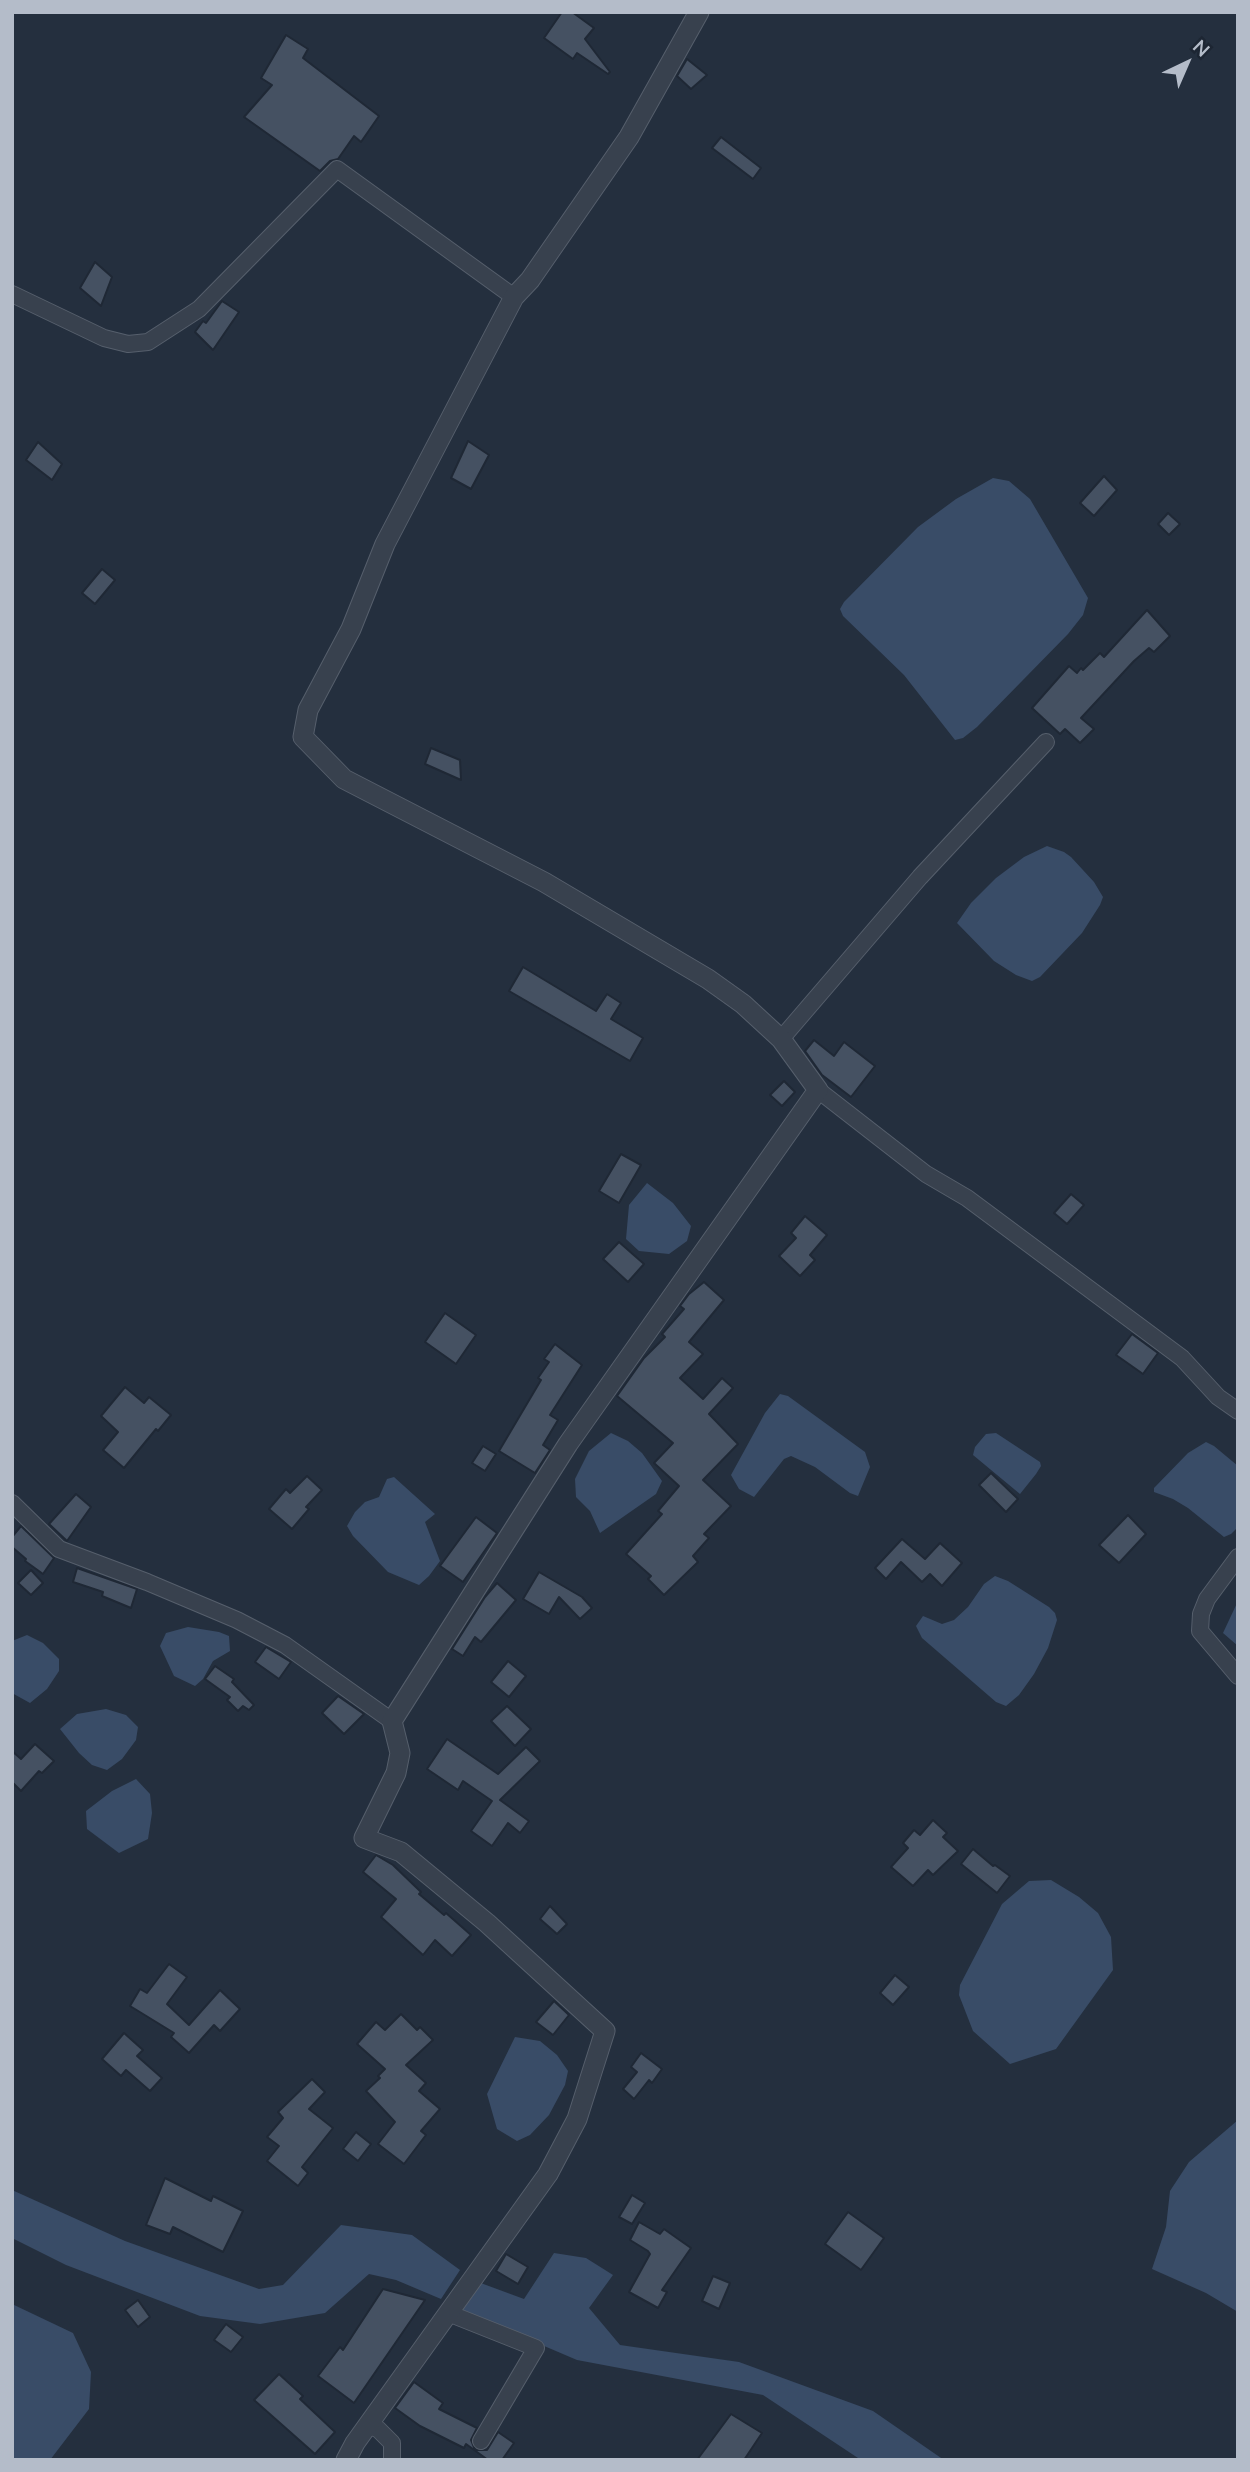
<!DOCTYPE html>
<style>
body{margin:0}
#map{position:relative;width:1250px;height:2472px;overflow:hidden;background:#242f3e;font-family:Mulish,sans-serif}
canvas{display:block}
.frame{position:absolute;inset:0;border:14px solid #b4bcc9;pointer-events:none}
.north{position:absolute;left:1152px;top:28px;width:70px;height:70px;-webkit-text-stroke:5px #1d2633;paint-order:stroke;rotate:44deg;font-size:19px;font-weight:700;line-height:28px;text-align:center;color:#b4bcc9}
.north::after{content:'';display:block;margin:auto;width:24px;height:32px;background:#b4bcc9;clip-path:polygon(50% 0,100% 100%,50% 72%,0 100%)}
</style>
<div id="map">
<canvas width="1250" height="2472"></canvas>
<div class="frame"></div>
<div class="north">N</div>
</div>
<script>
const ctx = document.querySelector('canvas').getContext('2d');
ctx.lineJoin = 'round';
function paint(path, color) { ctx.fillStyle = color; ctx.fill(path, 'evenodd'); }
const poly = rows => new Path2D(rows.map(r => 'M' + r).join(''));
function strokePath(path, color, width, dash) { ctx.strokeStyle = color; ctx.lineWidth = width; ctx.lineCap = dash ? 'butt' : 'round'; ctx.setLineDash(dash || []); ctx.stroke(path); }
paint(poly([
 [993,478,1009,481,1030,499,1088,598,1083,615,1068,634,977,727,963,738,955,740,904,675,843,616,840,609,844,602,918,527,956,499],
 [1047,846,1064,852,1071,857,1094,882,1103,897,1100,905,1082,933,1040,977,1032,981,1016,975,994,961,957,923,971,903,996,878,1024,857],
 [647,1183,673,1203,691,1226,687,1241,669,1254,639,1251,626,1239,629,1205],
 [780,1394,788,1396,865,1452,870,1467,858,1496,850,1493,815,1467,791,1456,784,1459,754,1497,739,1489,731,1475,765,1413],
 [611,1433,628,1441,642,1453,662,1481,656,1494,600,1533,590,1511,576,1497,575,1479,589,1451],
 [996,1433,1040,1462,1041,1466,1036,1474,1020,1494,973,1455,975,1447,986,1434],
 [1206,1442,1214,1446,1238,1466,1238,1527,1231,1534,1224,1537,1188,1508,1173,1499,1154,1492,1154,1488,1188,1453],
 [394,1477,435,1514,425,1522,440,1561,429,1576,419,1585,388,1572,353,1536,347,1526,355,1512,365,1502,379,1497,387,1479],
 [995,1576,1008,1581,1049,1607,1055,1613,1057,1620,1048,1648,1034,1674,1019,1695,1006,1706,996,1702,922,1638,916,1626,923,1616,942,1624,954,1620,968,1607,984,1584],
 [1238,1601,1238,1646,1223,1633],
 [188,1627,219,1632,229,1636,230,1651,213,1661,203,1679,195,1686,174,1676,160,1646,166,1633],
 [27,1635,43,1643,59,1659,59,1671,47,1689,30,1703,12,1693,12,1641],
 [106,1709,126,1715,138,1727,136,1740,122,1759,107,1770,92,1765,79,1753,60,1729,77,1714],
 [136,1779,150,1794,152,1813,148,1839,119,1853,87,1829,86,1811,112,1791],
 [1051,1880,1079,1897,1098,1913,1111,1937,1113,1970,1056,2049,1010,2064,973,2031,959,1995,960,1985,1002,1904,1029,1881],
 [515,2037,540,2041,557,2055,568,2071,565,2085,549,2115,530,2135,517,2141,497,2129,487,2094],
 [1238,2120,1238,2312,1206,2293,1152,2269,1166,2227,1170,2191,1189,2162],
 [12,2190,125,2241,259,2289,283,2285,341,2225,412,2235,460,2270,441,2299,396,2280,369,2274,325,2313,260,2324,200,2316,66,2265,12,2238],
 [554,2253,586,2258,613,2275,589,2308,620,2345,739,2362,873,2411,944,2460,861,2460,763,2395,577,2360,462,2311,478,2282,524,2299],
 [12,2304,73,2333,91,2372,89,2409,50,2460,12,2460]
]), '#394c67');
const building = poly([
 [562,12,572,12,594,28,585,39,610,72,608,74,577,53,573,59,544,38,562,12],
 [286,35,308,49,303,58,379,116,361,142,354,136,338,159,330,161,320,171,244,117,272,85,261,78,286,35],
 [687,59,707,75,691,89,677,76,687,59],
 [721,137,761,168,753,179,712,148,721,137],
 [95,262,112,277,101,306,80,288,95,262],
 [222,301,239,312,213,350,195,332,203,321,206,323,222,301],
 [468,441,489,455,471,489,451,478,468,441],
 [38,442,62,464,52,480,26,460,38,442],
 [1104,476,1117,490,1094,516,1080,503,1104,476],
 [1168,513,1180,524,1169,535,1158,524,1168,513],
 [102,569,115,580,95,604,82,593,102,569],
 [1147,610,1170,636,1154,652,1149,648,1134,661,1081,718,1094,729,1080,743,1065,729,1060,734,1032,708,1069,666,1077,673,1081,668,1083,670,1100,653,1104,657,1147,610],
 [431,748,460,760,461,780,425,764,431,748],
 [523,967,596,1011,607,994,621,1003,611,1019,643,1038,630,1061,509,991,523,967],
 [814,1040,834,1056,844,1042,875,1066,851,1097,822,1075,805,1051,814,1040],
 [784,1081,795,1092,782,1106,770,1095,784,1081],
 [621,1154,641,1165,619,1203,599,1191,621,1154],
 [1071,1194,1084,1205,1067,1224,1054,1213,1071,1194],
 [805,1216,827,1235,810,1255,815,1260,800,1276,779,1256,796,1238,791,1233,805,1216],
 [619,1242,644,1264,628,1282,603,1259,619,1242],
 [704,1282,724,1300,689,1342,703,1354,680,1378,703,1399,722,1378,733,1388,709,1414,738,1444,703,1480,731,1506,704,1534,709,1538,693,1556,698,1562,664,1595,648,1579,651,1576,626,1554,662,1514,658,1511,679,1486,654,1463,673,1443,617,1396,644,1358,665,1337,662,1334,684,1309,680,1306,689,1294,704,1282],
 [445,1313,476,1335,456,1364,425,1342,445,1313],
 [1132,1334,1158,1353,1143,1374,1116,1355,1132,1334],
 [555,1344,582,1365,550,1415,558,1420,543,1445,550,1450,535,1473,499,1451,541,1380,538,1378,549,1362,544,1359,555,1344],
 [125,1387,144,1403,149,1397,171,1415,158,1431,156,1429,124,1468,103,1450,118,1432,101,1416,125,1387],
 [483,1446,496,1454,485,1471,472,1463,483,1446],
 [991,1473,1018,1499,1006,1512,979,1485,991,1473],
 [307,1476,322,1490,306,1507,309,1509,292,1529,269,1509,286,1489,290,1493,307,1476],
 [76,1494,91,1507,67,1541,49,1524,76,1494],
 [1128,1515,1146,1534,1119,1563,1099,1545,1128,1515],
 [476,1517,497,1533,463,1582,440,1566,476,1517],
 [21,1526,54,1558,43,1574,25,1561,26,1559,12,1547,12,1537,21,1526],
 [902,1539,925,1559,940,1543,962,1563,942,1586,930,1574,922,1582,901,1562,886,1579,875,1568,902,1539],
 [77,1568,137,1589,131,1608,102,1596,103,1592,73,1582,77,1568],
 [31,1570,43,1583,31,1595,18,1583,31,1570],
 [539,1572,582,1597,592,1608,580,1619,559,1597,549,1614,523,1599,539,1572],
 [497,1583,516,1600,481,1642,475,1637,463,1656,452,1649,485,1597,497,1583],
 [266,1647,291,1662,279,1679,255,1662,266,1647],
 [508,1661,526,1676,509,1697,491,1682,508,1661],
 [215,1666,234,1679,232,1682,254,1705,249,1710,243,1706,238,1711,227,1700,230,1697,205,1679,215,1666],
 [338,1696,364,1714,344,1734,322,1713,338,1696],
 [507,1706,531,1729,515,1746,491,1721,507,1706],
 [447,1739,498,1774,526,1747,540,1761,500,1800,529,1821,520,1833,508,1823,492,1846,471,1831,492,1801,463,1781,458,1790,427,1769,447,1739],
 [35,1744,54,1761,42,1773,39,1771,21,1791,12,1782,12,1751,21,1759,35,1744],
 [933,1820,947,1833,943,1837,958,1851,933,1875,928,1870,913,1886,891,1867,908,1848,903,1843,914,1830,920,1835,933,1820],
 [973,1849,993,1866,995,1865,1010,1876,997,1893,961,1864,973,1849],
 [376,1855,393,1865,421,1892,419,1894,444,1915,446,1913,471,1935,452,1956,435,1940,423,1955,381,1917,396,1899,363,1872,376,1855],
 [550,1906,567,1924,557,1934,540,1919,550,1906],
 [169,1964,187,1977,167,2004,189,2025,220,1990,240,2009,220,2031,214,2025,189,2053,171,2037,174,2033,130,2006,140,1989,147,1993,169,1964],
 [895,1975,909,1987,893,2005,880,1993,895,1975],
 [554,2001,569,2015,553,2035,536,2022,554,2001],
 [401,2014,417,2030,420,2027,433,2040,406,2065,426,2083,419,2091,440,2109,421,2131,426,2135,404,2164,378,2144,395,2122,366,2091,380,2078,378,2076,385,2069,357,2044,376,2022,385,2030,401,2014],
 [124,2033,143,2050,137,2056,162,2078,150,2091,126,2070,121,2076,102,2059,124,2033],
 [641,2053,662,2069,652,2083,649,2080,634,2099,623,2089,637,2072,631,2067,641,2053],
 [312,2079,325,2092,309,2109,333,2128,302,2167,308,2173,298,2186,267,2161,279,2146,267,2137,283,2118,278,2112,312,2079],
 [356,2132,371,2144,358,2161,343,2149,356,2132],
 [165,2178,211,2201,213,2196,243,2211,223,2252,173,2227,170,2234,146,2225,165,2178],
 [632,2195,645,2203,632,2224,619,2217,632,2195],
 [848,2212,884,2238,861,2270,825,2244,848,2212],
 [639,2222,660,2234,664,2229,691,2248,662,2290,667,2292,658,2308,629,2292,650,2254,648,2251,630,2240,639,2222],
 [506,2254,528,2267,518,2284,496,2271,506,2254],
 [713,2276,730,2283,719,2309,702,2301,713,2276],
 [383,2289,425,2300,354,2403,318,2376,340,2347,343,2350,383,2289],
 [138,2300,150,2317,138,2327,125,2310,138,2300],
 [226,2324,243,2337,231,2352,214,2340,226,2324],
 [279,2374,303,2396,300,2399,335,2432,315,2454,254,2400,279,2374],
 [414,2382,443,2403,439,2409,477,2428,471,2440,475,2450,487,2450,498,2432,514,2443,502,2460,488,2460,466,2444,464,2448,420,2426,395,2408,414,2382],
 [731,2414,762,2433,744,2460,697,2460,731,2414]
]);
paint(building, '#455162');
strokePath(building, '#1f2835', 2);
const minor = poly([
 [12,294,104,338,128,344,148,342,199,309,337,169,514,297],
 [781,1039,920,877,1046,742],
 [818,1090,926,1174,967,1198,1182,1358,1218,1397,1238,1411],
 [12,1503,59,1549,147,1582,237,1620,285,1645,392,1721],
 [1238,1557,1207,1599,1201,1614,1200,1631,1238,1676],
 [448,2313,536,2348,481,2441],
 [368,2426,378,2429,392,2443,392,2460]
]);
const tertiary = poly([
 [346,2460,355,2443,548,2174,577,2119,605,2031,487,1923,401,1852,364,1838,396,1773,400,1753,392,1721,568,1444,818,1090,781,1039,743,1004,708,979,544,882,344,779,303,737,308,710,351,629,385,544,514,297,530,280,629,137,699,12]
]);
strokePath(minor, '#565f6c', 18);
strokePath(tertiary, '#565f6c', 21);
strokePath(minor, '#38414e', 16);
strokePath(tertiary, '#38414e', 19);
</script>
